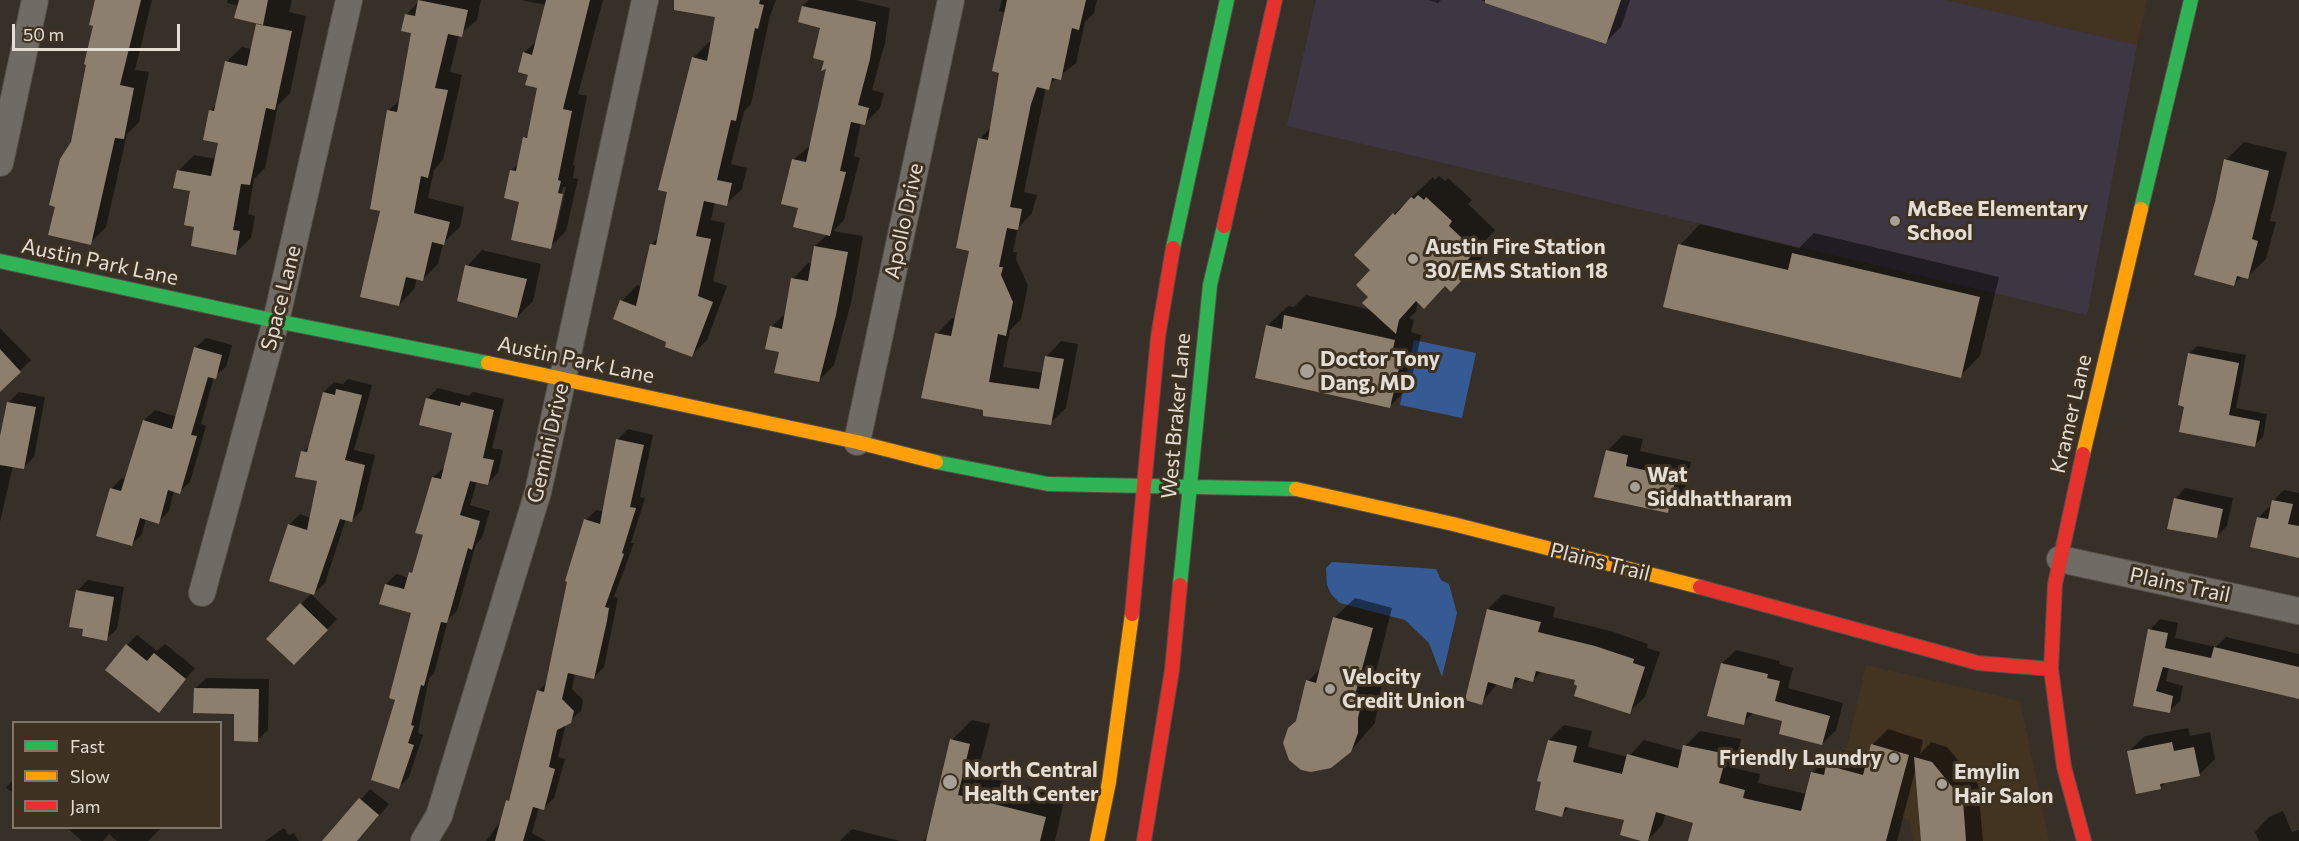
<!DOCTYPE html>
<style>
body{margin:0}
#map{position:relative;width:2299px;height:841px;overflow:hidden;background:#373028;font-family:Commissioner,sans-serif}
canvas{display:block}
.legend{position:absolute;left:12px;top:721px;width:210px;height:108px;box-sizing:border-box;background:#3d3122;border:2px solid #807669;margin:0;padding:8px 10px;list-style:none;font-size:18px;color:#e4ddd3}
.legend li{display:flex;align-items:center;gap:12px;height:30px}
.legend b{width:30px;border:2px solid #807669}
.scale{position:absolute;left:12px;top:24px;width:168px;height:27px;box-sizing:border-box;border:3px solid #e4ddd3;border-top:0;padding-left:8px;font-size:18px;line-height:21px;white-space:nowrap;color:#e4ddd3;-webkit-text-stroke:4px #3d3122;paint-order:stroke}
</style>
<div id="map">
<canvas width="2299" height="841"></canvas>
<ul class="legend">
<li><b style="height:8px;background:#30b455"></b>Fast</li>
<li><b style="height:8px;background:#ff9f0a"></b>Slow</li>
<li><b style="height:8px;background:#e5322d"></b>Jam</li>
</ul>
<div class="scale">50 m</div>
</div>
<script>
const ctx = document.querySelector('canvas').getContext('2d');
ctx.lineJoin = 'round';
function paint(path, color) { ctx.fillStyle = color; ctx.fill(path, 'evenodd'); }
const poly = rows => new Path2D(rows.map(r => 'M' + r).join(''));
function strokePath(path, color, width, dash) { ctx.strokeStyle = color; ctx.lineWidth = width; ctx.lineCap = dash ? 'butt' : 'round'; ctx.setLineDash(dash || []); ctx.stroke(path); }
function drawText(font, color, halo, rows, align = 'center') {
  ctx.font = font + ' Commissioner,sans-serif'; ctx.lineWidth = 6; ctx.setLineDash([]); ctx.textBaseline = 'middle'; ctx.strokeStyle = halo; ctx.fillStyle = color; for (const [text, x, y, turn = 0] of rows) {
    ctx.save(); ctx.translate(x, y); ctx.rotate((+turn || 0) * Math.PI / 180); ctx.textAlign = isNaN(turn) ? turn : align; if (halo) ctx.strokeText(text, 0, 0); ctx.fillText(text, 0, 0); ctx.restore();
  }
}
paint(poly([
 [1947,0,2147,0,2137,45],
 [1866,665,2020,701,2049,841,1913,841,1910,820,1835,799]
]), '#433422');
paint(poly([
 [1316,0,1947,0,2137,45,2087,315,1287,126]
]), '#3e3643');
paint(poly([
 [1414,340,1476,353,1462,418,1400,405],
 [1332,562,1436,569,1441,580,1449,584,1457,613,1442,677,1429,643,1405,620,1340,603,1331,594,1327,585,1326,568]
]), '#365a93');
paint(poly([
 [97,0,152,0,135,70,149,72,139,122,127,134,106,227,90,243,72,143,95,25],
 [228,0,292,0,289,12,306,16,290,93,278,105,265,168,254,179,248,214,255,216,251,238,235,253,196,226,192,190,178,171,194,155,216,159,220,142,210,111,217,104,226,62,242,47,252,49,258,22,239,6,227,3],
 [420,0,481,0,477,20,459,35,450,72,462,75,443,160,434,170,428,198,464,207,460,227,443,243,438,264,422,280,417,278,414,289,399,305,382,210,389,110,401,99,413,32,406,15],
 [521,0,603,0,578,94,587,96,573,165,575,166,573,178,578,179,566,231,550,247,521,201,512,170,519,163,524,138,529,134,538,87,530,73,524,53,537,40,546,5],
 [563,187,566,187,556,231,553,231],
 [707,0,776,0,770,16,751,104,744,111,731,164,747,168,742,189,726,204,715,202,711,220,725,223,713,281,727,286,707,340,692,355,622,301,637,285,642,287,651,245,659,237,693,58,709,42,712,43,717,16],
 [809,0,856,0,890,8,885,43,872,90,884,93,880,108,865,123,861,122,854,156,860,158,844,220,833,231,863,236,852,299,834,365,818,381,781,351,771,327,787,312,793,279,808,263,812,264,815,246,828,234,799,207,783,203,794,159,811,145,828,67,822,26,800,21,803,5],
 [1002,0,1097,0,1094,13,1085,22,1076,63,1046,87,1024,192,1037,195,1032,213,1018,228,1013,252,1017,252,1016,259,1028,286,1021,319,1010,330,1003,367,1044,373,1046,357,1061,341,1078,344,1066,408,1050,423,985,409,937,334,952,318,956,319,971,249,980,139,992,126,1001,72,1006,13,999,11],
 [1429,0,1441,0,1438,3],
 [1481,0,1630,0,1621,27,1605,43],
 [2244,142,2287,152,2270,221,2276,222,2266,259,2247,277,2242,276,2234,284,2226,160],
 [1439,176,1445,181,1448,178,1472,200,1468,204,1495,230,1484,242,1491,248,1472,269,1418,301,1416,312,1409,318,1414,320,1411,332,1421,335,1410,386,1389,407,1267,326,1288,306,1294,307,1306,295,1372,310,1372,270,1394,214,1433,177,1435,180],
 [1700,224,1799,248,1814,233,1999,277,1980,356,1960,376,1680,245],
 [482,250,541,264,533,301,517,317,467,266],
 [0,328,31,360,1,389,0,387],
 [206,338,232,345,226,367,214,377,201,424,206,426,190,482,179,492,174,491,169,511,158,522,146,519,142,534,132,544,111,489,122,478,126,480,144,420,155,410,177,417,195,348],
 [2197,346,2246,355,2236,408,2267,414,2263,437,2254,445,2186,406,2189,354],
 [348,379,372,385,354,450,375,455,362,510,352,520,346,519,325,583,312,595,337,619,294,663,301,604,312,593,289,525,300,514,311,518,319,480,303,452,311,444,324,392,334,382,343,384],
 [438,388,469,396,473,392,504,399,492,448,503,450,498,473,488,483,477,481,470,505,490,511,482,538,476,544,457,611,448,620,434,674,429,678,418,733,423,735,409,777,399,787,397,699,413,612,386,584,396,574,409,578,415,568,424,534,433,477,445,467,453,432,427,399],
 [19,392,45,397,34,457,23,468,13,466,0,522,0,457,8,403],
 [628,429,653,435,640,497,645,498,631,543,634,543,614,597,618,598,604,667,594,677,575,673,572,689,583,700,581,711,566,724,558,757,565,759,554,798,544,808,539,807,532,833,546,841,486,841,503,818,508,801,512,796,538,691,547,682,586,520,596,510,604,512,617,440],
 [1623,435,1643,439,1640,451,1691,462,1683,496,1667,512,1607,451],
 [2185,488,2233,498,2227,526,2217,536,2175,499],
 [2284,490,2299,493,2299,557,2258,518,2269,507,2272,508,2273,501],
 [88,580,124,587,117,629,106,639,85,628,77,591],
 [1503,594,1555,607,1553,617,1611,631,1648,644,1647,648,1660,652,1645,697,1629,712,1579,685,1577,679,1542,671,1533,680,1521,677,1512,687,1498,683,1481,703,1488,609],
 [1355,598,1392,608,1375,675,1383,677,1375,723,1346,756,1331,767,1297,721,1308,681,1321,668,1334,618],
 [2160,619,2178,623,2175,638,2216,647,2226,637,2299,654,2299,697,2169,667,2166,681,2183,686,2180,701,2169,711,2135,704,2150,630],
 [137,635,157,651,165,644,195,668,159,711,127,645],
 [1736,650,1780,661,1779,664,1793,668,1788,688,1843,703,1836,730,1822,744,1784,720,1754,712,1743,723,1722,663],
 [206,678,269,679,268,730,257,740,236,713,196,688],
 [972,720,990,724,977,775,1065,796,1055,841,923,841,929,835,952,740],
 [1564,725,1592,731,1588,747,1628,757,1644,740,1684,751,1685,746,1700,731,1741,739,1734,768,1760,774,1758,783,1807,794,1812,773,1828,757,1835,759,1843,750,1869,757,1872,745,1888,729,1923,740,1920,754,1931,742,1947,747,1978,784,1983,841,1922,841,1916,767,1897,841,1690,841,1695,822,1666,813,1662,825,1647,841,1626,819,1570,806,1562,815,1549,740],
 [2188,728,2190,736,2210,732,2215,759,2199,775,2167,781,2161,787,2129,751,2145,736],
 [14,778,14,793,6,788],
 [370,789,389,804,357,841,326,841],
 [2283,811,2292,832,2299,830,2299,841,2259,841,2255,832,2269,817],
 [67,828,161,828,148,841,117,841,109,834,103,841,82,841],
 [284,828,289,835,294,833,299,841,265,841],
 [852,829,900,841,840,841]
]), '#0007');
paint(poly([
 [95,0,141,0,120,85,134,88,124,139,115,138,91,245,48,235,55,207,49,205,60,159,71,142,86,65,84,64,93,26,89,25],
 [239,0,268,0,263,25,234,18],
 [418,0,468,10,462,37,448,34,435,88,448,90,428,178,421,176,414,213,450,222,444,245,432,242,423,281,406,277,399,306,360,297,380,211,370,209,387,110,397,112,411,33,401,31,405,14,415,16],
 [546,0,590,0,563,109,572,111,558,180,561,181,558,193,563,194,551,249,511,240,519,202,504,198,510,170,516,171,523,137,527,138,537,88,525,85,528,75,518,72,523,52,532,55],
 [674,0,760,0,759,4,764,5,758,29,755,28,736,121,731,120,717,180,732,183,727,206,704,201,696,236,711,239,698,296,713,302,692,357,665,347,666,342,613,319,620,300,636,306,650,244,656,245,667,192,658,190,692,57,707,61,715,17,674,10],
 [1007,0,1086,0,1079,30,1072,28,1061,80,1052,78,1049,90,1037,87,1031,104,1010,207,1022,209,1018,230,1007,228,999,267,1003,267,1001,275,1013,302,1006,336,998,334,989,382,1039,389,1045,356,1064,359,1051,425,983,416,983,410,921,398,935,333,951,336,969,251,956,248,978,138,988,140,999,73,992,71],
 [1485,0,1621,0,1606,44,1485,3],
 [802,6,876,22,870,59,858,105,869,108,865,125,851,122,840,171,846,172,830,236,793,227,798,208,781,204,792,159,806,162,826,69,821,71,824,61,813,58,820,28,798,22],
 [256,24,292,31,275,110,266,108,250,185,241,184,233,230,240,231,236,255,191,246,194,227,184,225,190,191,173,188,177,170,211,176,218,143,203,140,209,110,214,111,225,61,247,66],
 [2224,159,2269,171,2252,239,2258,241,2248,279,2237,276,2234,286,2194,275,2215,202],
 [1418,195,1424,200,1426,197,1452,221,1449,226,1476,251,1465,263,1472,269,1451,292,1445,286,1424,309,1416,301,1399,320,1396,334,1362,303,1368,297,1356,285,1370,270,1354,255,1393,213,1395,215,1411,197,1414,199],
 [1678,244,1788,270,1792,253,1980,297,1961,378,1663,307],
 [814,246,848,252,836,315,819,382,774,373,779,352,765,349,770,326,782,329,791,278,808,281],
 [465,265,527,279,517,318,457,301],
 [1284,315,1395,340,1392,353,1402,355,1390,408,1255,378,1266,325,1282,329],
 [194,347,222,355,216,379,208,377,191,435,197,436,180,494,168,490,159,524,140,518,132,546,96,536,110,488,121,491,143,420,172,429],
 [0,349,21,372,0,392],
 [2188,353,2239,363,2229,415,2260,421,2255,447,2179,432,2184,407,2178,405],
 [336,389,362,395,345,460,365,465,352,522,340,519,314,595,269,581,288,524,307,530,317,481,295,477,301,451,307,452,323,392,335,395],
 [426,398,460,406,461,402,494,410,483,458,494,460,488,485,470,481,460,515,480,521,472,550,468,548,447,623,441,622,424,686,421,685,411,725,414,726,408,743,414,745,399,789,371,780,395,700,389,698,411,613,379,604,385,584,404,589,409,572,412,573,423,535,415,533,421,514,432,477,441,479,452,433,419,425],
 [7,402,36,407,24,469,0,465,0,436],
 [616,439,644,445,630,507,636,508,622,553,624,554,605,607,609,608,607,621,594,679,568,673,562,699,574,711,571,723,557,730,549,767,555,769,544,810,533,807,523,841,495,841,506,800,509,801,537,690,544,692,567,582,565,581,584,519,600,524],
 [1606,450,1628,455,1626,466,1676,477,1668,513,1594,497],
 [2174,498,2223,509,2217,538,2167,529],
 [2272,500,2293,504,2288,524,2299,526,2299,558,2250,547,2257,517,2268,519],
 [76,590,114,597,107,641,82,636,83,629,69,627],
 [300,603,328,630,294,665,266,639],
 [1487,609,1541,622,1538,632,1595,646,1634,659,1633,663,1645,667,1630,714,1574,696,1577,686,1574,684,1575,680,1536,671,1533,682,1515,677,1512,689,1488,682,1482,705,1465,700],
 [1333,617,1373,628,1355,695,1363,697,1358,718,1358,733,1351,752,1331,768,1311,772,1301,770,1289,760,1283,743,1288,728,1296,721,1306,680,1316,683],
 [2148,629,2168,633,2165,648,2211,658,2214,647,2299,667,2299,699,2163,667,2156,691,2173,696,2170,713,2133,706],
 [126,644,147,661,154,653,186,679,159,713,105,670],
 [1721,663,1768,674,1767,678,1780,681,1775,701,1830,716,1822,745,1779,734,1782,721,1747,712,1744,725,1707,716],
 [194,688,259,689,258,742,234,741,234,714,193,713],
 [950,739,970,744,958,795,1046,817,1040,841,926,841],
 [1548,740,1577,746,1573,762,1622,774,1627,754,1678,768,1683,745,1727,754,1719,783,1745,790,1743,798,1801,811,1811,772,1824,775,1826,765,1863,775,1871,744,1909,755,1886,841,1688,841,1693,823,1656,812,1648,841,1641,841,1620,835,1624,820,1565,807,1562,817,1535,810,1541,782,1537,781],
 [2172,742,2174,751,2194,747,2200,776,2160,784,2161,789,2136,794,2127,751],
 [1914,757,1932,762,1963,800,1966,841,1921,841],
 [359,798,379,815,357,841,322,841]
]), '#8d7f6d');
const street = poly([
 [0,163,35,0],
 [857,442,951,0],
 [2060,559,2299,611],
 [202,593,276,321,349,0],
 [424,841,439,816,538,492,645,0]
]);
const fast = poly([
 [2141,209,2191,0],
 [1173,248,1227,0],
 [0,261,276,321,488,363],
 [936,462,1048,484,1296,489],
 [1180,585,1210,285,1224,226]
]);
const slow = poly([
 [488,363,857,442,936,462],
 [2083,454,2141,209],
 [1296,489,1453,524,1700,587],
 [1097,841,1109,782,1132,614]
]);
const jam = poly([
 [1224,226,1275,0],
 [2083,454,2055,584,2051,669,2064,767,2084,841],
 [1700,587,1978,663,2051,669],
 [1132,614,1158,337,1173,248],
 [1144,841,1172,670,1180,585]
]);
strokePath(street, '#554f48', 28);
strokePath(fast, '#554f48', 16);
strokePath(slow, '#554f48', 16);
strokePath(jam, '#554f48', 16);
strokePath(street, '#706b65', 26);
strokePath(fast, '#30b455', 14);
strokePath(slow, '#ff9f0a', 14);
strokePath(jam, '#e5322d', 14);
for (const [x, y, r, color] of [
 [1895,221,6,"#a7a097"],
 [1413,259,6,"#a7a097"],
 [1307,371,8,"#a7a097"],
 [1635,487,6,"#a7a097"],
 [1330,689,6,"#a7a097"],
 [1894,758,6,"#a7a097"],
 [950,782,8,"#a7a097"],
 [1942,784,6,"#a7a097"]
]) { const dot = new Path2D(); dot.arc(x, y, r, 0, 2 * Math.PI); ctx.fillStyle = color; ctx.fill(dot); strokePath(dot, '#3d3122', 2); }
drawText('bold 21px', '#e4ddd3', '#3d3122', [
 ["McBee Elementary",1907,209],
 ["School",1907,233],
 ["Austin Fire Station",1425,247],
 ["30/EMS Station 18",1425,271],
 ["Doctor Tony",1320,359],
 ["Dang, MD",1320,383],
 ["Wat",1647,475],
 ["Siddhattharam",1647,499],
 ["Velocity",1342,677],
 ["Credit Union",1342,701],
 ["Friendly Laundry",1882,758,"right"],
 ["North Central",964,770],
 ["Health Center",964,794],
 ["Emylin",1954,772],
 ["Hair Salon",1954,796]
], 'left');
drawText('21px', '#e4ddd3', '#3d3122', [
 ["Apollo Drive",904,221,-78],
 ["Austin Park Lane",100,262,12],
 ["Space Lane",281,298,-76],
 ["Austin Park Lane",576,360,12],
 ["Kramer Lane",2071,414,-77],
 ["West Braker Lane",1176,416,-85],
 ["Gemini Drive",548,443,-77],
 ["Plains Trail",1600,562,14],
 ["Plains Trail",2180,585,12]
]);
</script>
